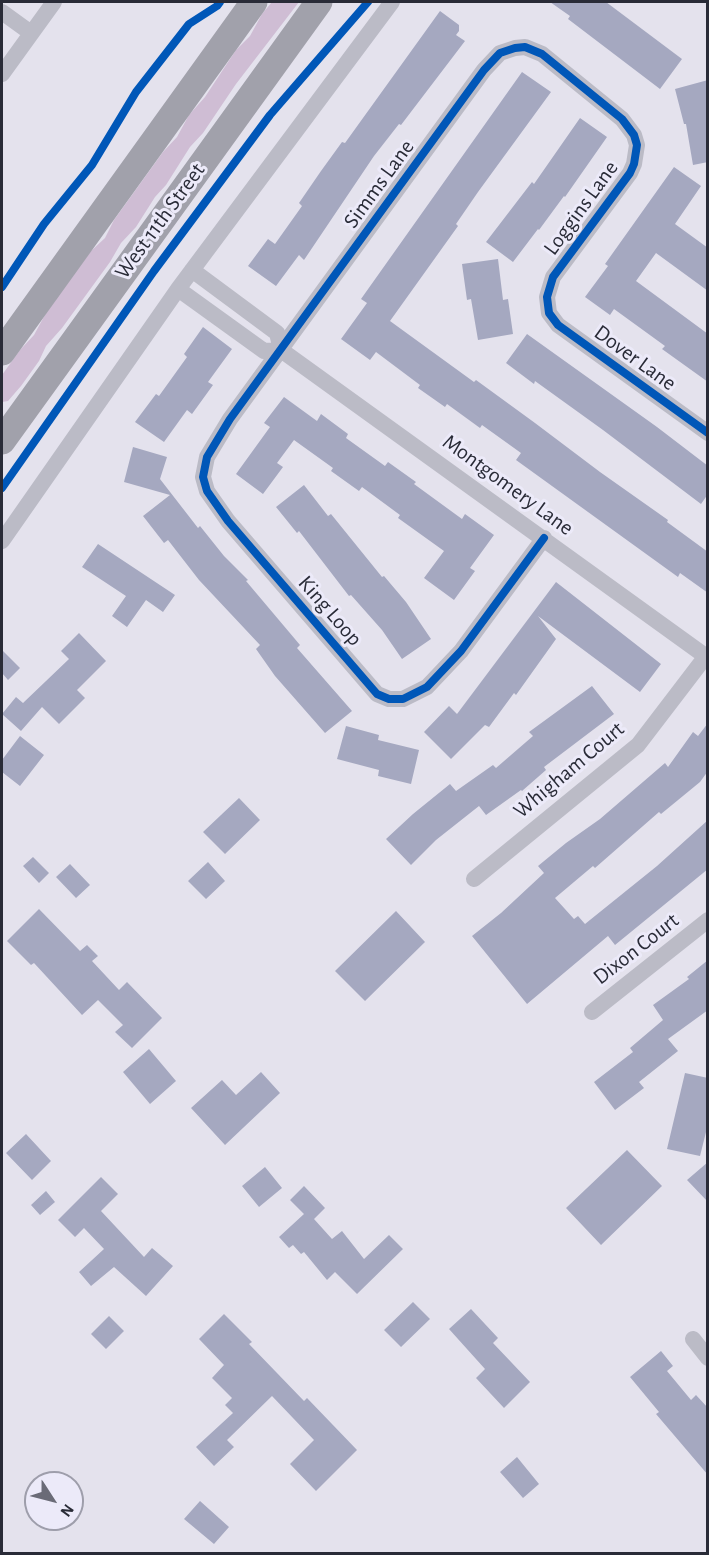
<!DOCTYPE html>
<style>
body{margin:0}
#map{position:relative;width:709px;height:1555px;overflow:hidden;background:#e4e2ed;font-family:"Alegreya Sans",sans-serif}
canvas{display:block}
.frame{position:absolute;inset:0;border:3px solid #292b37;pointer-events:none}
.north{position:absolute;left:24px;top:1471px;width:60px;height:60px;box-sizing:border-box;background:#eceaf9;border:2px solid #9e9eab;border-radius:50%;rotate:126deg;font-size:16px;font-weight:700;line-height:24px;text-align:center;color:#292b37}
.north::after{content:'';display:block;margin:auto;width:21px;height:27px;background:#6a6b77;clip-path:polygon(50% 0,100% 100%,50% 72%,0 100%)}
</style>
<div id="map">
<canvas width="709" height="1555"></canvas>
<div class="frame"></div>
<div class="north">N</div>
</div>
<script>
const ctx = document.querySelector('canvas').getContext('2d');
ctx.lineJoin = 'round';
function paint(path, color) { ctx.fillStyle = color; ctx.fill(path, 'evenodd'); }
const poly = rows => new Path2D(rows.map(r => 'M' + r).join(''));
function strokePath(path, color, width, dash) { ctx.strokeStyle = color; ctx.lineWidth = width; ctx.lineCap = dash ? 'butt' : 'round'; ctx.setLineDash(dash || []); ctx.stroke(path); }
function drawText(font, color, halo, rows, align = 'center') {
  ctx.font = font + ' "Alegreya Sans",sans-serif'; ctx.lineWidth = 6; ctx.setLineDash([]); ctx.textBaseline = 'middle'; ctx.strokeStyle = halo; ctx.fillStyle = color; for (const [text, x, y, turn = 0] of rows) {
    ctx.save(); ctx.translate(x, y); ctx.rotate((+turn || 0) * Math.PI / 180); ctx.textAlign = isNaN(turn) ? turn : align; if (halo) ctx.strokeText(text, 0, 0); ctx.fillText(text, 0, 0); ctx.restore();
  }
}
paint(poly([
 [272,2,299,2,236,84,203,133,190,147,166,185,155,197,136,227,121,243,110,262,62,328,46,346,39,361,21,386,8,401,2,402,2,375,20,350,34,335,46,313,90,252,105,238,114,220,163,152,177,137,189,115,205,97,236,50,250,36,262,14]
]), '#cfbdd4');
paint(poly([
 [550,2,606,2,682,59,660,89,568,19,570,16],
 [440,11,459,25,459,31,456,35,465,41,401,125,399,124,374,156,304,260,299,255,276,286,248,266,268,239,275,244,302,206,299,203,321,171,342,142,345,143],
 [522,72,551,92,478,192,456,224,458,226,390,321,474,382,476,380,535,423,600,472,668,520,667,522,708,552,708,593,680,573,678,577,516,460,521,453,482,425,480,428,447,404,445,407,418,388,420,385,376,352,370,360,341,339,367,303,361,299],
 [708,80,708,162,693,165,686,124,684,124,675,89],
 [580,118,607,137,565,197,564,196,539,230,538,229,513,262,486,242,532,182,534,184],
 [674,167,701,186,675,224,708,248,708,291,656,253,636,281,708,334,708,382,662,349,665,346,614,309,610,315,585,297,608,266,605,264],
 [498,259,503,300,508,299,513,334,478,340,471,299,467,300,462,264],
 [203,327,232,349,208,382,213,385,192,414,187,410,164,442,135,422,156,394,159,396,187,357,184,354],
 [527,334,657,427,708,466,708,494,701,504,603,430,535,381,534,384,506,363],
 [284,397,317,421,321,414,348,434,346,438,385,466,388,462,416,482,414,484,462,519,465,514,494,535,470,568,475,571,454,600,424,578,444,551,398,518,400,515,362,487,359,491,331,471,333,468,294,440,277,463,283,467,263,494,236,474,270,427,264,423],
 [133,447,167,457,160,479,198,528,200,526,224,556,248,580,246,581,300,645,297,648,352,711,325,733,275,676,256,649,260,645,199,580,168,540,164,543,143,516,170,495,124,482],
 [304,485,328,516,331,514,382,577,384,576,406,602,431,639,402,659,382,630,351,595,349,596,299,531,297,533,276,507],
 [98,544,175,595,163,612,146,600,127,627,112,616,126,596,82,567],
 [556,582,661,664,640,692,538,616,556,639,516,695,514,693,489,727,485,725,451,759,424,732,449,706,457,714],
 [79,633,106,661,77,690,85,698,59,724,42,707,21,731,2,714,16,697,23,703,69,659,61,651],
 [2,650,20,668,8,680,2,673],
 [592,686,614,714,544,767,546,770,522,791,521,790,486,815,479,806,436,840,411,865,386,839,413,814,450,784,456,791,493,765,496,768,533,736,529,732],
 [708,723,708,771,700,782,661,814,659,812,595,868,593,866,555,898,574,919,578,916,585,924,657,866,708,820,708,869,615,945,608,936,527,1004,472,936,501,913,544,873,538,866,566,843,600,819,665,763,668,767,693,732,698,736],
 [346,726,379,735,378,740,419,750,411,784,378,776,379,770,337,759],
 [20,736,44,755,20,786,2,772,2,760],
 [239,798,260,820,225,854,203,832],
 [33,857,49,873,39,883,23,866],
 [208,862,225,881,206,899,188,881],
 [70,864,90,885,76,898,56,877],
 [39,909,80,951,87,945,98,956,92,961,119,990,127,982,162,1018,132,1048,115,1032,123,1025,98,1000,82,1015,34,963,31,965,7,941],
 [396,911,425,942,365,1001,335,971],
 [708,960,708,1010,668,1039,678,1051,639,1082,644,1088,615,1110,594,1082,633,1052,630,1048,663,1020,653,1005,689,979,687,977],
 [149,1049,176,1081,150,1104,123,1072],
 [261,1072,280,1093,225,1145,191,1108,222,1080,236,1095],
 [685,1073,708,1078,708,1124,700,1156,667,1149],
 [26,1134,51,1161,32,1180,6,1153],
 [627,1150,662,1186,601,1245,566,1208],
 [708,1162,708,1202,687,1180],
 [265,1167,282,1188,259,1207,242,1186],
 [101,1177,118,1194,101,1211,144,1257,152,1248,173,1266,146,1296,114,1267,91,1286,79,1272,104,1249,84,1228,75,1237,58,1220],
 [304,1186,325,1208,314,1219,332,1239,342,1231,364,1259,389,1235,403,1249,357,1294,335,1272,327,1280,304,1252,301,1254,293,1245,289,1248,279,1237,304,1214,290,1200],
 [46,1191,55,1202,40,1215,31,1205],
 [413,1302,430,1319,401,1347,384,1330],
 [471,1309,498,1338,493,1343,530,1382,504,1408,476,1378,485,1369,449,1329],
 [224,1314,252,1342,249,1344,304,1401,307,1398,357,1450,316,1491,290,1464,314,1440,272,1396,227,1440,234,1447,214,1466,196,1447,233,1413,225,1405,232,1398,212,1378,224,1365,199,1339],
 [109,1316,124,1331,106,1349,91,1334],
 [661,1351,673,1366,667,1371,691,1400,696,1395,708,1408,708,1475,656,1414,659,1412,630,1377],
 [517,1457,539,1484,523,1498,500,1472],
 [200,1501,229,1527,214,1544,184,1519]
]), '#a5a8c0');
strokePath(poly([
 [2,12,31,33],
 [2,74,54,2],
 [192,270,277,333,281,350],
 [178,289,264,351,281,350,708,658],
 [544,538,461,651,427,687,403,699,389,699,377,694,228,521,207,491,203,477,207,457,230,419,484,70,500,53,515,48,525,47,542,54,622,119,634,135,637,145,634,164,630,173,553,277,547,297,549,313,558,325,708,433],
 [2,541,178,289,392,2],
 [474,879,638,745,706,656],
 [592,1012,708,920],
 [693,1339,708,1358]
]), '#bbbbc6', 16);
strokePath(poly([
 [2,352,254,2],
 [2,441,319,2]
]), '#a1a1ab', 27);
strokePath(poly([
 [2,287,44,224,92,165,136,92,189,24,217,6,220,2],
 [2,488,154,271,270,115,368,2],
 [544,538,461,651,427,687,403,699,389,699,377,694,228,521,207,491,203,477,207,457,230,419,484,70,500,53,515,48,525,47,542,54,622,119,634,135,637,145,634,164,630,173,553,277,547,297,549,313,558,325,708,433]
]), '#0057b8', 8);
drawText('22px', '#292b37', '#eceaf9', [
 ["Simms Lane",379,184,-54],
 ["Loggins Lane",581,208,-54],
 ["West 11th Street",160,221,-54],
 ["Dover Lane",635,358,36],
 ["Montgomery Lane",508,485,36],
 ["King Loop",330,611,49],
 ["Whigham Court",569,770,-40],
 ["Dixon Court",636,949,-38]
]);
</script>
